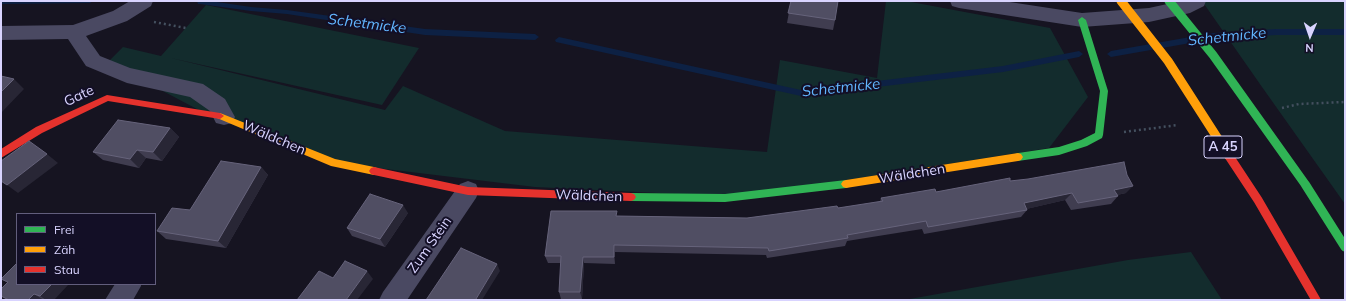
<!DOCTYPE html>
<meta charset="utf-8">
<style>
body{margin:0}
#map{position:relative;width:1346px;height:301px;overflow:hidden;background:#161421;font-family:Mulish,sans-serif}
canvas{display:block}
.frame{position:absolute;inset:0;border:2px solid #d9d4ff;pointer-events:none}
.legend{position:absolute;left:16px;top:213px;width:140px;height:72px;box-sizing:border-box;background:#130f26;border:1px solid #625e7d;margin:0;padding:5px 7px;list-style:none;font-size:12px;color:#d9d4ff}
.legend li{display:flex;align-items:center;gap:8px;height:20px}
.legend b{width:20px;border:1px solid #625e7d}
.north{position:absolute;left:1290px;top:16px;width:40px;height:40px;-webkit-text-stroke:3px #130f26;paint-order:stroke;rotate:182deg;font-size:11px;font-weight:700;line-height:16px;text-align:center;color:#d9d4ff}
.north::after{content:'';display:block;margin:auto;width:14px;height:18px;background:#d9d4ff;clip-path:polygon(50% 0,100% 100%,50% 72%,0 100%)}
</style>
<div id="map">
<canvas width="1346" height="301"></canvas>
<div class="frame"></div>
<ul class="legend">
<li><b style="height:5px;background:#30b455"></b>Frei</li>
<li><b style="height:5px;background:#ff9f0a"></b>Zäh</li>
<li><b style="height:5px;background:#e5322d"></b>Stau</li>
</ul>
<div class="north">N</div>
</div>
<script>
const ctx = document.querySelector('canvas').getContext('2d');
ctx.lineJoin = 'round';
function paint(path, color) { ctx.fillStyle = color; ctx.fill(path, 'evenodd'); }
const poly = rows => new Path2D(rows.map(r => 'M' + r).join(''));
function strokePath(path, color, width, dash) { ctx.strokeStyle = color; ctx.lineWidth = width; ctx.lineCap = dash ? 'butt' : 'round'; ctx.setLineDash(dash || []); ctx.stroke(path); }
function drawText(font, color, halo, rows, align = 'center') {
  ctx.font = font + ' Mulish,sans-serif'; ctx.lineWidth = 4; ctx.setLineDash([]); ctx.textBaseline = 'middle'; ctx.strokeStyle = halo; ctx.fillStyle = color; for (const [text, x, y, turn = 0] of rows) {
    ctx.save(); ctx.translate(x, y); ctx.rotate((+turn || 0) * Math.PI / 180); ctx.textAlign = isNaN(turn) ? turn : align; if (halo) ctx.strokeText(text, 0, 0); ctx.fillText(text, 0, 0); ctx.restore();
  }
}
paint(poly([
 [886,1,906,1,1050,28,1088,97,1049,148,739,197,535,187,336,163,212,117,108,62,123,47,161,56,206,5,419,48,382,105,171,58,385,110,403,86,505,131,767,152,780,60,877,78],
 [1202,1,1345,1,1345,204,1262,87],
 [1191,252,1222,300,904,300,1128,260]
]), '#132c2d');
paint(poly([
 [1,1,93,1,90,3,1,4,1,1],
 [197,1,210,1,251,7,287,10,425,29,535,34,539,37,535,40,425,35,287,14,251,11,200,4,198,4,197,1],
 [1276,29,1345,29,1345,35,1276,35,1213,39,1111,57,1107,54,1111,51,1213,33,1276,29],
 [559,37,801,90,1003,66,1079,51,1083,54,1079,57,1003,72,801,96,556,42,555,40,559,37]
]), '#0d2144');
strokePath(poly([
 [154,22,186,28],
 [1282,108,1299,104,1345,102],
 [1124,132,1178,125]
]), '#44505f', 2.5, [2, 3]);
paint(poly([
 [130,1,153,1,151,6,127,21,86,36,100,56,130,68,203,84,225,99,235,117,232,123,224,125,216,123,210,111,190,97,127,83,86,66,68,39,1,40,1,26,73,25,113,11,130,1],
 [950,1,1003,1,1082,13,1149,8,1181,1,1206,1,1204,6,1190,13,1149,22,1082,27,959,8,952,6,950,1],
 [468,181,476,184,479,191,476,198,407,300,379,300,383,292,460,184,468,181],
 [115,284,141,284,141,286,133,300,105,300,115,284]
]), '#4a4962');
paint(poly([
 [1082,17,1086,20,1108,91,1103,135,1102,138,1087,146,1059,155,1018,161,1015,160,1013,157,1015,154,1018,153,1059,147,1081,140,1095,133,1100,91,1078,20,1082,17],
 [846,180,849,181,851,184,849,187,846,188,725,202,631,201,628,200,626,197,628,194,631,193,725,194,846,180]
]), '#30b455');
paint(poly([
 [220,113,335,159,374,167,377,168,379,171,377,174,374,175,331,166,217,118,216,116,217,114,220,113],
 [1018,153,1021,154,1023,157,1021,160,1018,161,846,188,843,187,841,184,843,181,846,180,1018,153]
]), '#ff9f0a');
paint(poly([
 [107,95,220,113,224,116,220,119,108,101,42,133,1,158,1,149,36,127,107,95],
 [374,167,468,187,631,193,634,194,636,197,634,200,631,201,468,195,374,175,371,174,369,171,371,168,374,167]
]), '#e5322d');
strokePath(poly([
 [1169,1,1213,55,1305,184,1345,247]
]), '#30b455', 9);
strokePath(poly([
 [1121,1,1168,61,1229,156]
]), '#ff9f0a', 9);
strokePath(poly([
 [1229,156,1258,200,1316,300]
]), '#e5322d', 9);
paint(poly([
 [791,1,835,20,833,30,787,23],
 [170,128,179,137,162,161,146,158,139,168,103,160,93,152],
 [261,167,268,175,226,248,166,239,157,231,190,210],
 [1010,181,1126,193,1117,195,1118,196,1111,204,1071,210,1065,200,1026,209,1027,210,1021,217,924,234,922,229,847,241,845,246,767,258,766,255,615,252,615,264,584,263,582,299,561,299,559,292,561,263,548,263,545,256,617,216,747,218,838,208,880,202,881,198,936,192],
 [408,213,385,247,352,236,347,228],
 [1,279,54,300,7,300,1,296,1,289,8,283]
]), '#403d50');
paint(poly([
 [14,79,24,89,1,113,1,92],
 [170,128,179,137,162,161,153,152],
 [137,150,146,158,139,168,130,159],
 [47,154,58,163,18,193,7,185],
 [261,167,268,175,226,248,218,241],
 [1133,186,1126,193,1107,197,1114,190],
 [1072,193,1065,200,1018,211,1024,203],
 [403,205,408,213,385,247,380,239],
 [614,245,615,252,615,264,614,257],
 [583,257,584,263,582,299,580,292],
 [497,264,500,271,482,300,476,300,476,299],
 [367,271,373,279,357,300,346,300],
 [52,284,69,284,54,300,46,300,40,296],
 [34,294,44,300,28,300]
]), '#282635');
const building = poly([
 [791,1,838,1,835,20,788,13,791,1],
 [1,76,14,79,1,92,1,76],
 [118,120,170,128,153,152,137,150,130,159,93,152,118,120],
 [29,141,47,154,7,185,1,181,1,161,29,141],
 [221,161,261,167,218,241,157,231,172,208,190,210,221,161],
 [1124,162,1127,175,1133,186,1114,190,1118,196,1078,203,1072,193,1024,203,1027,210,928,227,926,221,847,235,848,238,769,251,768,248,614,245,614,257,583,257,580,292,559,292,561,256,545,256,551,211,617,211,616,216,747,218,837,206,838,208,883,201,881,198,935,189,936,192,1010,178,1010,181,1028,179,1124,162],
 [370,194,403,205,380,239,347,228,370,194],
 [461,248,497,264,476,299,477,300,426,300,461,248],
 [345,261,367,271,346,300,297,300,319,271,333,278,345,261],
 [17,263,17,284,52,284,40,296,34,294,28,300,9,300,1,296,1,289,8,282,1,279,17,263]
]);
paint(building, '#504e63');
strokePath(building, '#66637b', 1);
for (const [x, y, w] of [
 [1223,147,38]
]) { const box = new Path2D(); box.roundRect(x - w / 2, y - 11, w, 22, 3); ctx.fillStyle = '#130f26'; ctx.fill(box); strokePath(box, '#d9d4ff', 1); }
drawText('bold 13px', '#d9d4ff', null, [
 ["A 45",1223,147]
]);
drawText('14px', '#d9d4ff', '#130f26', [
 ["Gate",79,96,-25],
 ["Wäldchen",274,138,23],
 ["Wäldchen",912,174,-9],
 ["Wäldchen",589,196,2],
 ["Zum Stein",430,245,-55]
]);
drawText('italic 15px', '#62b6ff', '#130f26', [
 ["Schetmicke",367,24,7],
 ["Schetmicke",1227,37,-6],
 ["Schetmicke",841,88,-6]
]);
</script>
